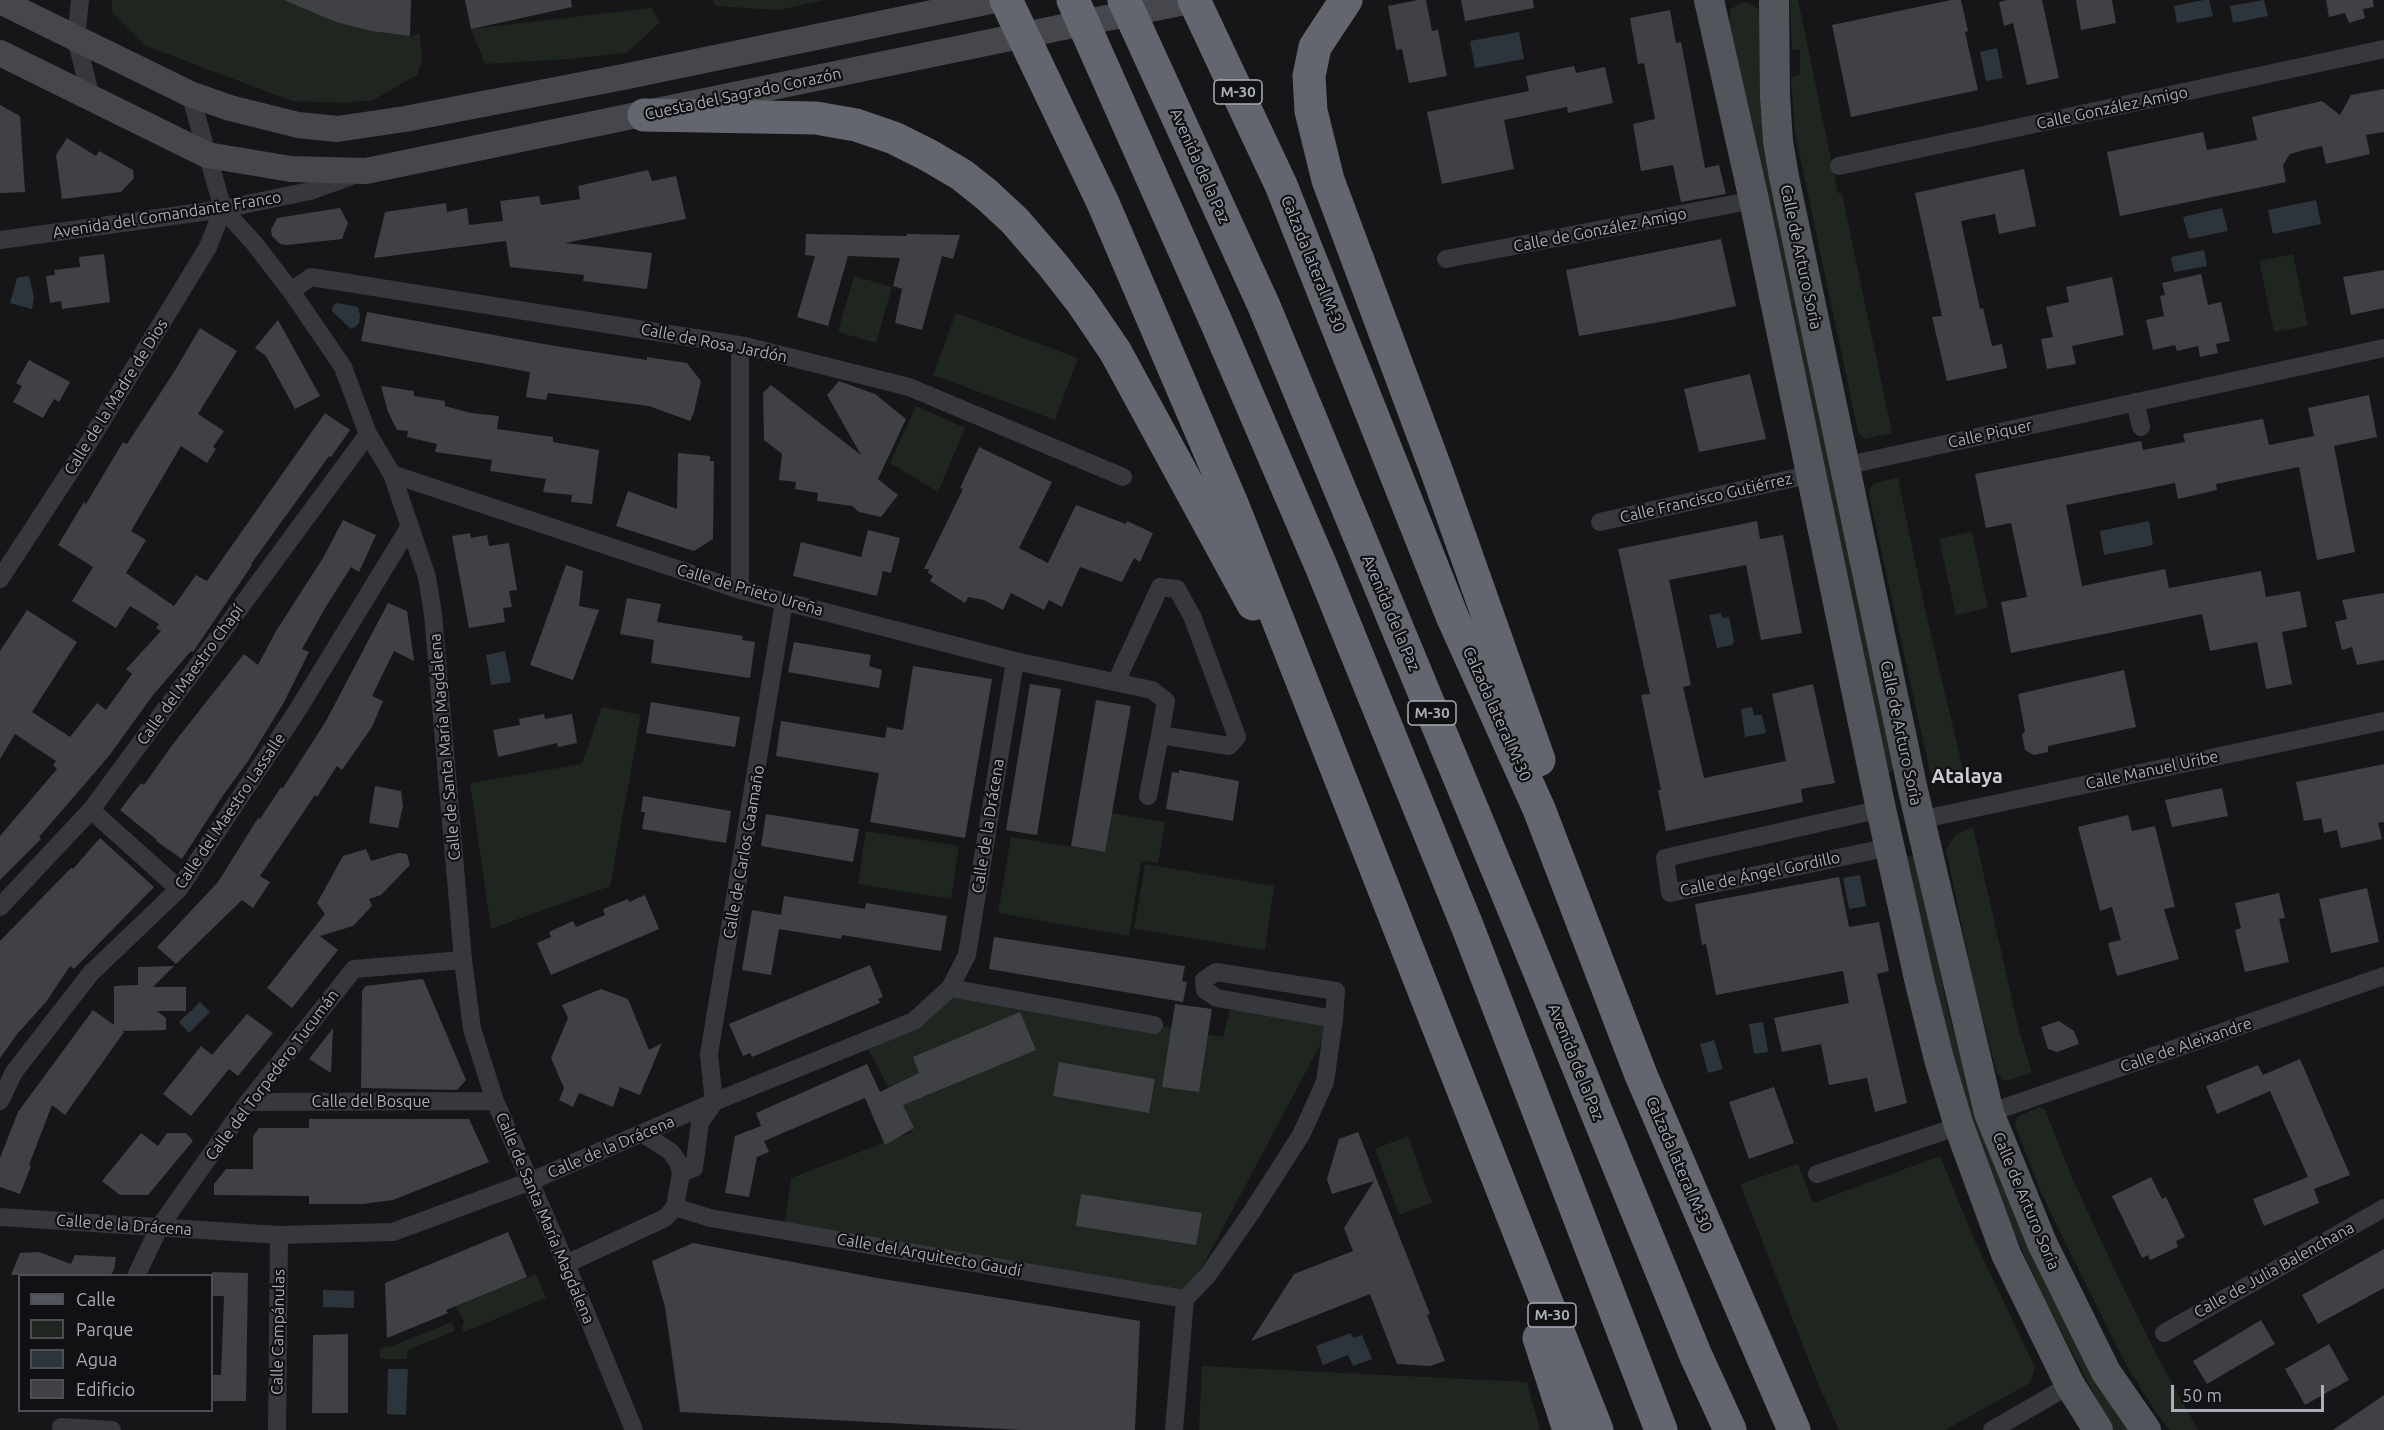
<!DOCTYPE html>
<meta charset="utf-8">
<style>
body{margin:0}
#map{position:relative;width:2384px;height:1430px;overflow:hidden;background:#161618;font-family:Ubuntu,sans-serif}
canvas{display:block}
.legend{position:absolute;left:18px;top:1274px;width:195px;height:138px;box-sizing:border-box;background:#111113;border:2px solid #4d4f55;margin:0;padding:8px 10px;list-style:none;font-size:18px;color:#a8adb8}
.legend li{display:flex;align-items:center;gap:12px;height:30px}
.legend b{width:30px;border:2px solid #4d4f55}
.scale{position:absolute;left:2171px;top:1385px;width:153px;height:27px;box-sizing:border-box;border:3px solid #a8adb8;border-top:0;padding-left:8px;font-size:18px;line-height:21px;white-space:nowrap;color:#a8adb8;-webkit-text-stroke:4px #111113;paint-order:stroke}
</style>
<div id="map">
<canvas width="2384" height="1430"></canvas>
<ul class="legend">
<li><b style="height:8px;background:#53555c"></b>Calle</li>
<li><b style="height:16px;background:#1e261f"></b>Parque</li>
<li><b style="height:16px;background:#2c353c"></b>Agua</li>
<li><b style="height:16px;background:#404145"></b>Edificio</li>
</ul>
<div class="scale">50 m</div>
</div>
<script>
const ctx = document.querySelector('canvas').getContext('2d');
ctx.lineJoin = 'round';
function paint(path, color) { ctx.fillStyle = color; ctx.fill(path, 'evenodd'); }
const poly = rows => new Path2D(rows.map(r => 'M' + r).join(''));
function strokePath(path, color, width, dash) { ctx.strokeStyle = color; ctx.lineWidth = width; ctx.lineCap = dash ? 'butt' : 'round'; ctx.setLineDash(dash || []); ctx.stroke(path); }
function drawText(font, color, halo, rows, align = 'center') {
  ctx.font = font + ' Ubuntu,sans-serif'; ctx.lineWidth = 4.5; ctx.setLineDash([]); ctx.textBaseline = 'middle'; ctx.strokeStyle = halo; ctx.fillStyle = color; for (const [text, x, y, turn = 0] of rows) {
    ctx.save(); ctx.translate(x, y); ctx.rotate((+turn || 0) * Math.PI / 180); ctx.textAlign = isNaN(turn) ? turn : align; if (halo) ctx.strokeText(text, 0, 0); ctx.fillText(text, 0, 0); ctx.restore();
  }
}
paint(poly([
 [112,0,289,0,336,22,371,31,410,36,420,34,422,59,417,75,373,100,345,103,292,101,146,46,112,12],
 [713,0,824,0,778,10,716,6],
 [1790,0,1798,0,1838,193,1842,194,1892,433,1864,439,1858,432,1795,133,1791,77,1800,75,1800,50,1792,50],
 [1747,2,1759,10,1897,770,1886,773,1729,21,1731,9,1741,3],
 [651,8,660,22,627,53,569,59,485,64,471,29],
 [2293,254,2308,326,2274,332,2259,261],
 [854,276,892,287,876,343,838,332],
 [956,313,1078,358,1055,420,933,375],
 [916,406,965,428,938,492,890,463],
 [1898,478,1925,610,1963,769,1961,778,1943,779,1931,773,1929,768,1869,495,1870,488,1874,483],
 [1972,532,1988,608,1956,615,1939,539],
 [602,707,641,715,610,886,491,929,470,783,582,764],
 [1111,813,1165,822,1158,863,1141,861,1129,936,998,913,1011,837,1104,852],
 [1973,827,2018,1026,2032,1073,2005,1081,1997,1073,1973,981,1946,849,1956,834],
 [866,831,959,846,951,899,858,884],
 [1916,855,1948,1011,1964,1069,2130,1430,2114,1430,2106,1417,2047,1304,2000,1202,1960,1090,1903,857],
 [1145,864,1274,886,1265,950,1134,929],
 [950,988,1223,1037,1232,1001,1334,1019,1185,1299,784,1231,791,1178,912,1132,864,1041],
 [2039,1107,2045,1110,2073,1180,2120,1281,2156,1354,2198,1430,2170,1430,2160,1418,2126,1365,2056,1224,2038,1185,2015,1125,2017,1117],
 [1408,1136,1432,1203,1399,1215,1375,1149],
 [1940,1156,1977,1246,2035,1367,2030,1383,1945,1430,1839,1430,1817,1381,1740,1184,1798,1164,1813,1203],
 [536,1274,546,1298,464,1332,462,1327,464,1321,455,1306],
 [452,1322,455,1331,407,1350,407,1359,380,1359,380,1348,392,1346],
 [1202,1366,1527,1382,1540,1430,1199,1430]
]), '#1e261f');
paint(poly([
 [2204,0,2209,0,2213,16,2177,23,2174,6],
 [2264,0,2268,16,2233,23,2230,6],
 [1519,32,1524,59,1475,68,1470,41],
 [1997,48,2003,78,1986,81,1980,52],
 [2316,200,2321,224,2273,234,2268,210],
 [2222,208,2228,231,2189,239,2183,217],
 [2204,250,2207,266,2174,272,2171,257],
 [29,276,34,297,32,309,10,303,17,278],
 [338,303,358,307,360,316,359,323,355,327,351,329,335,314,332,311,333,305],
 [2149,521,2153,545,2104,555,2100,531],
 [1721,613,1722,618,1729,617,1734,641,1732,645,1717,648,1709,615],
 [505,651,511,682,491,685,486,655],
 [1752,707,1754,715,1762,715,1766,733,1745,737,1741,709],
 [1860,875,1866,906,1849,909,1843,878],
 [200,1002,210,1012,189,1033,179,1022],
 [1763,1022,1768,1052,1754,1054,1749,1024],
 [1714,1040,1723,1069,1708,1073,1700,1044],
 [323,1290,354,1291,354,1308,323,1307],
 [1351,1333,1353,1338,1362,1335,1372,1359,1353,1366,1348,1355,1323,1365,1316,1346],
 [388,1369,408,1369,406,1415,387,1414]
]), '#2c353c');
paint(poly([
 [284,0,411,0,410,36,371,31,336,22],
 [465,0,571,0,572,7,471,29],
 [1418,0,1426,0,1432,31,1438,30,1447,76,1409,83,1402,49,1396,50,1388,6],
 [1461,0,1533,0,1534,8,1465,21],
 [1951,0,1961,0,1968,31,1965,32,1978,90,1851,117,1832,25],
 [2007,0,2042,0,2059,78,2027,85,2013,23,2004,26,1999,2],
 [2076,0,2112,0,2116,23,2081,30],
 [2326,0,2373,0,2374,7,2363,9,2365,18,2349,23,2345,13,2329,17],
 [1670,10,1676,43,1681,42,1705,168,1719,165,1726,194,1681,202,1673,165,1641,171,1633,124,1655,119,1644,63,1638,64,1630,18],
 [1574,66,1576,73,1605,67,1613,103,1568,113,1567,107,1504,120,1514,169,1442,184,1427,112,1529,91,1526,76],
 [2384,89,2384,132,2366,135,2370,154,2326,164,2322,146,2304,150,2290,154,2283,165,2286,182,2120,216,2107,152,2203,132,2207,150,2257,140,2252,117,2322,101,2340,115,2351,95],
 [0,105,20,116,25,192,0,193],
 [67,138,96,156,99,151,133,170,134,178,121,192,62,199,56,155],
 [2024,169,2036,226,1999,234,1995,214,1961,221,1980,309,1983,308,1992,346,2002,344,2007,368,1947,381,1932,317,1942,316,1915,193],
 [648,170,652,181,676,176,686,219,565,243,652,253,647,289,583,281,584,275,510,267,506,241,374,258,385,212,446,203,447,212,467,208,469,225,503,221,500,201,539,196,541,205,580,199,578,186],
 [340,208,348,223,342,239,287,245,280,244,272,236,271,230,277,218],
 [806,234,906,236,907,234,960,235,953,259,942,256,922,330,895,323,902,289,893,286,900,258,848,256,828,326,797,317,815,256,805,255],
 [1721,239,1736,306,1671,320,1579,336,1566,270],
 [104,254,110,302,62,309,61,301,50,303,46,276,55,275,54,270,80,267,79,257],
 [2384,270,2384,308,2351,315,2343,277],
 [2201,274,2208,305,2221,302,2230,341,2216,344,2218,353,2200,357,2198,346,2177,351,2175,345,2153,350,2146,320,2164,316,2160,296,2165,295,2162,283],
 [2112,277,2124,335,2072,346,2076,364,2047,369,2041,339,2053,337,2046,307,2069,302,2066,287],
 [367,312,555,346,647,360,647,357,687,363,701,381,694,412,690,421,649,406,548,393,546,400,526,397,530,372,361,341],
 [278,320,320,396,295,409,266,356,255,348],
 [200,328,237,351,198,414,224,431,213,447,216,449,207,463,181,446,131,531,146,540,126,573,174,606,196,575,207,581,325,413,350,430,331,457,329,456,251,564,252,565,193,652,191,651,153,695,109,756,39,837,41,839,0,880,0,836,57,769,53,765,56,761,15,734,0,759,0,651,27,610,77,642,32,712,70,737,97,703,106,710,132,674,126,669,161,631,156,628,159,624,130,606,116,628,72,601,93,567,58,545,84,502,86,504,123,442,127,444,174,372],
 [29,360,70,382,59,402,54,399,43,418,13,402,22,386,16,383],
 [1750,374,1766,439,1699,452,1684,389],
 [839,381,875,394,906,419,878,479,898,495,881,517,859,512,852,506,817,501,818,493,795,489,796,482,779,480,782,454,764,440,763,393,771,385,861,455,827,395],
 [381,386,414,391,414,396,445,401,445,406,471,413,499,416,497,429,553,437,553,442,599,450,592,504,571,502,572,495,543,492,546,479,490,471,492,460,435,452,437,444,407,437,408,431,397,430,388,412],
 [2369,395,2377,437,2334,446,2355,552,2317,560,2299,467,2216,484,2217,490,2178,499,2175,483,2066,505,2082,586,2165,569,2169,588,2261,571,2266,597,2300,591,2307,627,2282,632,2292,684,2266,689,2257,642,2210,651,2202,614,2011,653,2001,602,2027,597,2011,523,1986,528,1975,474,2141,441,2143,450,2185,442,2183,434,2263,419,2269,445,2314,436,2308,408],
 [979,447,1052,482,1019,548,1048,563,1076,505,1126,524,1127,521,1153,533,1140,562,1134,558,1122,582,1080,567,1062,607,1049,600,1044,610,1011,593,1003,610,984,600,968,597,965,603,930,581,933,576,928,573,929,569,924,569,963,489,960,488],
 [678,453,710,456,710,461,714,461,713,539,694,551,616,526,628,491,677,509],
 [343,520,376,535,359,572,351,567,327,605,302,649,309,652,283,704,248,761,224,794,182,859,156,841,157,840,120,810,141,783,144,785,173,744,244,654,258,665,276,631,323,558],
 [1757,521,1760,539,1783,535,1802,633,1761,640,1746,565,1669,580,1691,685,1683,687,1704,778,1786,761,1772,694,1813,684,1835,783,1801,789,1803,802,1666,831,1658,790,1661,790,1641,695,1650,694,1618,549],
 [868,530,900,538,891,573,883,571,877,596,793,576,801,542,861,557],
 [470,533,471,538,487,535,489,546,509,543,517,590,509,591,512,607,503,608,505,622,469,628,452,536],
 [566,565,583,571,579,606,599,610,573,680,530,665],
 [2384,593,2384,660,2357,665,2352,647,2342,650,2335,622,2347,619,2342,600],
 [627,598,661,604,657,622,743,636,742,640,755,642,750,678,651,663,654,640,620,634],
 [388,603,407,611,414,661,394,651,372,696,383,701,372,727,342,770,337,766,317,797,315,795,260,876,270,882,253,908,242,900,176,964,157,947,218,882,258,818,260,819,281,787,283,788,326,721],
 [794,642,871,655,869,666,882,670,879,688,788,672],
 [913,666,992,679,965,838,870,822,879,773,776,756,781,721,885,738,887,727,903,730],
 [2124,670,2136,727,2048,746,2048,752,2034,755,2025,750,2022,735,2025,731,2018,694],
 [1030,684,1061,689,1037,835,1006,830],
 [1096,700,1131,706,1105,852,1071,846],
 [651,702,740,717,735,747,646,733],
 [544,714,545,719,572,714,577,743,558,747,557,743,498,757,493,730,520,725,519,719],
 [2384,764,2384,822,2378,823,2382,839,2341,848,2337,830,2324,833,2321,818,2304,821,2296,782],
 [1179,770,1239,781,1233,821,1166,809,1172,772,1179,773],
 [375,786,401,791,403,806,398,828,369,823],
 [2222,788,2228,816,2172,827,2165,800],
 [643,796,731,811,726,843,642,829,645,812,641,812],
 [766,814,859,829,853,862,761,846],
 [2128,815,2132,831,2155,826,2175,907,2164,909,2179,959,2117,976,2108,943,2121,940,2112,907,2100,911,2078,827],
 [100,838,154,887,74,969,70,966,46,1002,18,1033,0,1058,0,941,71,868,73,869],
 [366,849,371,861,398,853,407,854,410,865,381,895,369,899,372,906,353,926,320,936,338,950,292,1008,267,988,325,914,317,903,343,856],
 [1839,877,1849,927,1879,922,1889,971,1877,974,1907,1103,1875,1112,1867,1078,1829,1085,1821,1044,1782,1052,1774,1018,1849,1003,1843,971,1716,995,1706,944,1702,945,1695,904],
 [2367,888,2379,942,2331,953,2319,899],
 [2279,893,2285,918,2279,919,2289,962,2245,972,2235,930,2241,928,2235,903],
 [645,895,659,929,551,975,537,943,551,937,549,932,573,921,576,927,605,915,603,909,628,899,629,902],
 [784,896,865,909,866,903,947,916,941,951,842,935,841,939,779,929,771,975,742,970,752,910,781,915],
 [994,937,1185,966,1182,981,1187,982,1183,1002,989,969],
 [870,965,883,997,878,999,880,1003,752,1057,750,1053,743,1056,729,1024],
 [174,966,153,987,186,987,186,1011,157,1011,166,1018,166,1030,122,1031,124,1032,65,1115,52,1105,29,1165,31,1166,20,1194,0,1187,0,1158,18,1112,93,1010,114,1025,114,986,138,985,138,967],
 [423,979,466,1080,457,1090,361,1088,362,991,366,986],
 [601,989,628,999,649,1050,662,1043,640,1095,620,1087,613,1107,579,1093,573,1107,559,1100,564,1088,551,1058,568,1018,562,1005],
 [1175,1004,1212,1009,1199,1092,1162,1087],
 [1020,1012,1036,1050,903,1105,914,1128,885,1145,865,1098,764,1141,769,1152,757,1157,749,1197,725,1193,735,1136,761,1126,756,1113,867,1064,880,1092,919,1073,913,1057],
 [247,1014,273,1033,238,1076,229,1069,191,1116,163,1094,201,1046,212,1055],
 [2059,1021,2074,1031,2079,1044,2057,1052,2048,1049,2041,1027],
 [333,1028,331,1073,309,1059],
 [2300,1059,2350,1175,2314,1189,2319,1203,2264,1226,2253,1199,2308,1177,2270,1091,2217,1114,2206,1086,2258,1065,2263,1075],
 [1059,1062,1155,1079,1149,1113,1053,1096],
 [1774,1087,1794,1143,1749,1159,1729,1102],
 [309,1119,469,1119,489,1162,393,1200,363,1204,309,1204,309,1196,214,1195,214,1184,226,1169,253,1169,253,1136,259,1128,309,1128],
 [1358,1132,1430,1314,1427,1315,1445,1361,1430,1366,1397,1364,1370,1294,1251,1341,1294,1274,1353,1251,1344,1228,1374,1181,1332,1194,1327,1179,1339,1139],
 [141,1133,158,1146,167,1133,186,1133,193,1141,148,1195,120,1195,102,1181],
 [2151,1177,2162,1199,2166,1197,2185,1237,2176,1241,2178,1247,2150,1260,2148,1255,2142,1258,2112,1196],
 [1081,1194,1202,1213,1196,1245,1076,1226],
 [508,1232,527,1277,446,1310,448,1313,387,1338,385,1283],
 [693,1243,877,1278,1140,1321,1135,1430,1022,1430,680,1412,665,1307,652,1261],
 [2384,1249,2384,1288,2318,1324,2302,1295],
 [39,1252,71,1264,75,1255,116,1257,114,1269,111,1275,11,1275,20,1253],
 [212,1272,248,1273,246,1401,212,1401,212,1375,221,1375,224,1296,212,1296],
 [2261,1320,2275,1344,2207,1384,2193,1361],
 [348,1334,348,1413,312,1413,313,1335],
 [2329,1344,2349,1380,2305,1405,2285,1369],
 [2384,1395,2384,1430,2333,1430]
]), '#404145');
strokePath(poly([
 [80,0,76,39,91,97],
 [190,94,223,209,254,243,291,291,343,367,368,434,392,474,427,577,433,614,463,960,472,1029,495,1101,566,1264,634,1430],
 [1839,166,2384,49],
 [0,240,223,209,310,191,357,174],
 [1446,259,1754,200],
 [291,291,311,277,745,346,909,387,1123,477],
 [740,345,740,590],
 [2135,402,2141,427],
 [1844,466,2384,348],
 [392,474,740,590,1015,661,1152,690,1166,701,1160,735,1229,746,1237,737,1192,616,1177,589,1160,587,1116,682],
 [1600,522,1812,474],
 [0,579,81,455,208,247,223,209],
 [1148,796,1160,735],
 [1881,809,1665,858,1670,893,1890,847],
 [91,810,179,889],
 [1919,820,2384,721],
 [0,907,91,810,368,434],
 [950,988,1154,1025],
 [0,1101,14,1072,91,973,179,889,297,711,410,526],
 [248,1102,495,1101],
 [714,1102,709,1054,784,602],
 [1989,1113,2384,976],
 [681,1173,694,1168,700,1123,713,1104],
 [1817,1174,1959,1126],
 [675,1207,710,1218,1185,1299],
 [0,1217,279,1235,393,1232,531,1181,714,1102,914,1021,950,988,967,955,1015,661],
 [566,1264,665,1218,675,1207,681,1173,678,1162,671,1152,642,1133],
 [136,1276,160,1226,248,1102,354,969,463,960],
 [2164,1333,2384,1208],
 [61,1427,112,1430],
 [277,1430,279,1235],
 [1174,1430,1185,1299,1208,1275,1253,1210,1301,1135,1325,1082,1334,1019,1336,991,1216,972,1204,980,1205,990,1217,998,1334,1019],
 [1992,1430,2070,1385]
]), '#37383d', 18);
strokePath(poly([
 [0,1,190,94,230,108,298,125,337,129,405,119,623,77,995,0],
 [0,53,207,155,291,169,366,171,1194,0]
]), '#45474d', 26);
strokePath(poly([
 [1709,0,1754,200,1881,809,1920,983,1939,1059,1959,1126,2006,1254,2070,1385,2098,1430],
 [1774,0,1775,96,1778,141,1784,177,1912,786,1989,1113,2042,1243,2106,1372,2146,1430]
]), '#53555c', 30);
strokePath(poly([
 [1006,0,1103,203,1233,506,1597,1430],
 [1073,0,1217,324,1321,566,1468,928,1661,1430],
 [1124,0,1264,306,1524,934,1696,1356,1730,1430],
 [1194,0,1281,185,1452,616,1539,809,1641,1075,1794,1430],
 [1346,0,1315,47,1309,76,1311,111,1328,180,1438,475,1539,760],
 [644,115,816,118,856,125,894,138,928,155,962,175,987,195,1015,221,1052,264,1081,301,1115,351,1253,604],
 [1539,1338,1569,1430]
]), '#63666e', 33);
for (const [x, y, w] of [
 [1238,92,48],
 [1432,713,48],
 [1552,1315,48]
]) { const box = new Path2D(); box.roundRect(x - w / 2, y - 12, w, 24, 4.5); ctx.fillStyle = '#111113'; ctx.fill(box); strokePath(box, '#a8adb8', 1.5); }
drawText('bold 15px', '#a8adb8', null, [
 ["M-30",1238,92],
 ["M-30",1432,713],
 ["M-30",1552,1315]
]);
drawText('16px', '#a8adb8', '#111113', [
 ["Cuesta del Sagrado Corazón",743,94,-12],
 ["Calle González Amigo",2112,108,-12],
 ["Avenida de la Paz",1200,166,66],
 ["Avenida del Comandante Franco",167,215,-9],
 ["Calle de González Amigo",1600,230,-11],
 ["Calle de Arturo Soria",1801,257,78],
 ["Calzada lateral M-30",1313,264,68],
 ["Calle de Rosa Jardón",714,343,11],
 ["Calle de la Madre de Dios",116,397,-58],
 ["Calle Piquer",1990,434,-12],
 ["Calle Francisco Gutiérrez",1706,498,-13],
 ["Calle de Prieto Ureña",750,590,16],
 ["Avenida de la Paz",1391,613,67],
 ["Calle del Maestro Chapí",190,675,-54],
 ["Calzada lateral M-30",1497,714,66],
 ["Calle de Arturo Soria",1901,733,78],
 ["Calle de Santa María Magdalena",445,747,-95],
 ["Calle Manuel Uribe",2152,770,-12],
 ["Calle del Maestro Lassalle",230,811,-56],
 ["Calle de la Drácena",988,826,-81],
 ["Calle de Carlos Caamaño",744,852,-80],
 ["Calle de Ángel Gordillo",1760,874,-12],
 ["Calle de Aleixandre",2186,1045,-19],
 ["Avenida de la Paz",1576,1062,68],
 ["Calle del Torpedero Tucumán",272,1075,-53],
 ["Calle del Bosque",371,1102],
 ["Calle de la Drácena",611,1147,-23],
 ["Calzada lateral M-30",1679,1164,67],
 ["Calle de Arturo Soria",2026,1201,67],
 ["Calle de Santa María Magdalena",545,1218,67],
 ["Calle de la Drácena",124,1225,4],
 ["Calle del Arquitecto Gaudí",929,1255,10],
 ["Calle de Julia Balenchana",2274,1270,-29],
 ["Calle Campánulas",278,1332,-89]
]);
drawText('bold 20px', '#c9ccd4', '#111113', [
 ["Atalaya",1967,776]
]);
</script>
